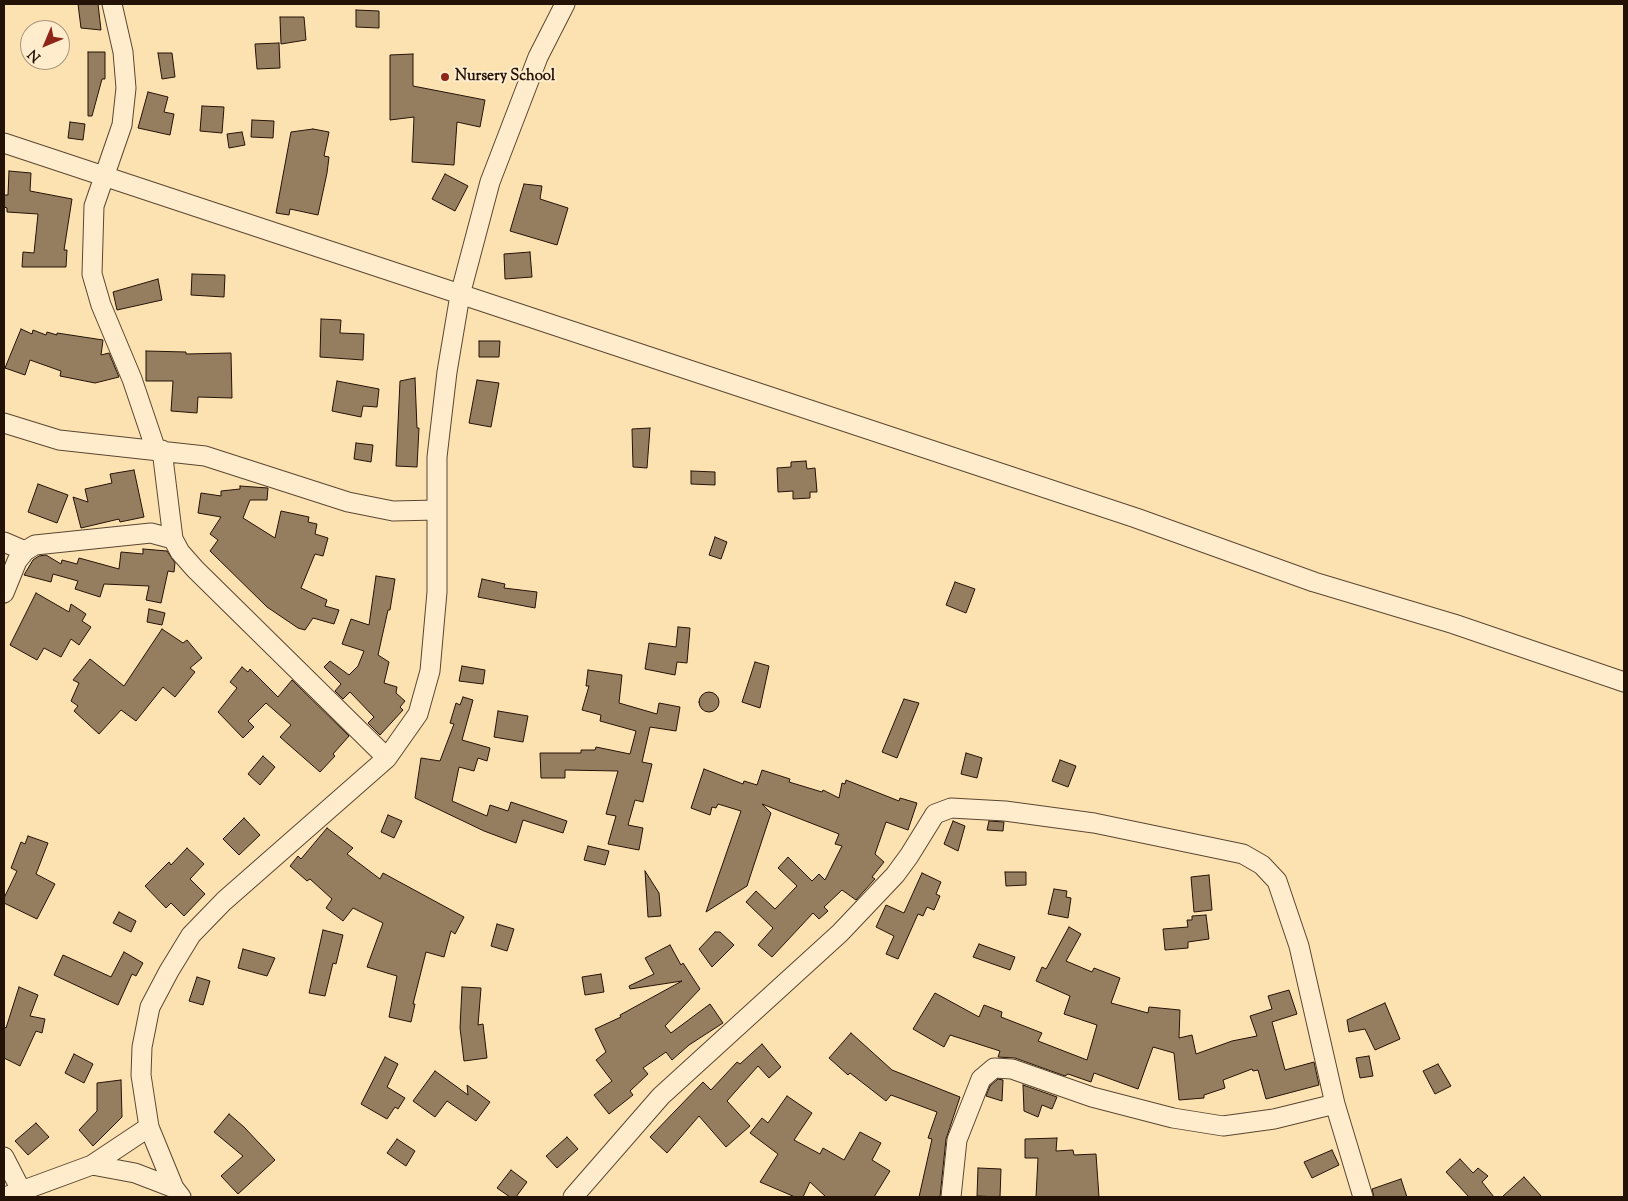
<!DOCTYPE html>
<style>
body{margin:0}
#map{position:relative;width:1628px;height:1201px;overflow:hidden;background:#fde2b1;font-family:"Sorts Mill Goudy",serif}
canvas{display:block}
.frame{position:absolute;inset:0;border:5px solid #251207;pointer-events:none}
.north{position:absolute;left:20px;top:20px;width:50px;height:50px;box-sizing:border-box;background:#feeccc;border:1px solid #a7957d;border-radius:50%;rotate:225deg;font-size:14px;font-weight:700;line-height:20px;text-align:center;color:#251207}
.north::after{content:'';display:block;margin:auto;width:18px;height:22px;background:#8f2418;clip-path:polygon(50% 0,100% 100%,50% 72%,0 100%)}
</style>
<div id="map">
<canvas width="1628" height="1201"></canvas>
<div class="frame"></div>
<div class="north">N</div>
</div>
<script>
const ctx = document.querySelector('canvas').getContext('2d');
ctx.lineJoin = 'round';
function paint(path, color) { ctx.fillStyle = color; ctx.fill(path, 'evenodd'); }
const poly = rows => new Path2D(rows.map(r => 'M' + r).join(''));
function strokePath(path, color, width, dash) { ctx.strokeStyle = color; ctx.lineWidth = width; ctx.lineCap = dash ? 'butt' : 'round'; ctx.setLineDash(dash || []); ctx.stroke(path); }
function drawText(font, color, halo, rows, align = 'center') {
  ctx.font = font + ' "Sorts Mill Goudy",serif'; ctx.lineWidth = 4; ctx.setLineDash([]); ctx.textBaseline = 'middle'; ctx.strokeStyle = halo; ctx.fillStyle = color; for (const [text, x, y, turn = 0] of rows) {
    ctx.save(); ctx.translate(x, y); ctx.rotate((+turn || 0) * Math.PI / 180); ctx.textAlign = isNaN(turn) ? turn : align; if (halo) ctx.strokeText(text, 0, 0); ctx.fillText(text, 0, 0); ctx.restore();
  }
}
const building = poly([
 [78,4,98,4,101,30,81,28,78,4],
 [356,10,379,11,379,28,356,27,356,10],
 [280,17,304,17,306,40,281,44,280,17],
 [279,43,280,68,257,69,255,44,279,43],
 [88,52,105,52,105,79,102,79,92,116,88,116,88,52],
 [158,53,172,53,175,77,162,79,158,53],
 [413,54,413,86,485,100,480,127,457,122,454,165,412,162,414,117,390,120,390,55,413,54],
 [148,92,168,97,164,112,174,114,170,135,138,128,148,92],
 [202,106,224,107,222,133,200,131,202,106],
 [252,120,274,121,273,138,251,137,252,120],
 [70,122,85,124,83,140,68,138,70,122],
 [313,129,329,132,324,156,329,157,327,173,318,215,290,209,289,215,276,213,291,132,313,129],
 [242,132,245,145,229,148,227,134,242,132],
 [9,171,31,173,30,191,72,199,64,250,67,250,66,267,22,267,23,252,34,253,38,214,7,212,7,208,4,207,4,195,8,195,9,171],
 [445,174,468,186,455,211,432,199,445,174],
 [524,184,542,186,540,199,568,208,557,245,510,231,524,184],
 [530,252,532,277,505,279,504,254,530,252],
 [192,274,225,275,224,297,191,295,192,274],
 [158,279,162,300,117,310,113,292,158,279],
 [321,319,341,320,340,333,364,334,363,360,320,357,321,319],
 [21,329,32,334,33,330,46,335,47,332,57,335,57,333,103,340,101,355,109,353,119,377,95,383,60,376,61,371,30,360,25,375,5,368,21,329],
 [479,341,500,341,499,357,479,357,479,341],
 [146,351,186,352,186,354,231,353,232,398,198,397,197,413,171,411,173,381,146,381,146,351],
 [415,378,417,428,419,428,417,467,396,466,400,381,415,378],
 [477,380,499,383,491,427,469,423,477,380],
 [337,381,379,389,377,407,363,406,361,417,332,411,337,381],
 [650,428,647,468,633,467,632,429,650,428],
 [356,443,373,445,371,462,354,459,356,443],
 [806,461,807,469,815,468,817,492,810,492,810,498,793,499,793,491,778,492,777,468,791,467,791,462,806,461],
 [134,470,144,517,120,522,119,519,81,528,73,497,88,502,85,489,112,483,110,474,134,470],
 [691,471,715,472,715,485,691,484,691,471],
 [38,484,68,495,57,523,28,512,38,484],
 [240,486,268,488,267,500,250,500,243,518,275,538,281,511,309,517,308,522,317,524,315,534,328,538,323,556,315,554,301,588,327,600,325,606,339,610,334,624,313,618,305,630,298,628,267,607,210,551,218,540,210,534,221,517,198,513,201,493,221,496,221,491,240,489,240,486],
 [715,537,727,542,721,559,709,555,715,537],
 [143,549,167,551,175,563,174,572,168,571,161,603,146,600,149,586,104,584,100,597,75,589,78,581,53,574,51,582,24,575,33,560,39,556,46,555,61,564,62,560,77,564,79,558,119,569,121,552,143,554,143,549],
 [376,576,395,579,390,610,388,610,378,655,389,662,384,683,397,687,396,693,405,701,400,707,403,710,380,735,368,723,374,717,350,692,343,699,335,691,341,684,324,667,330,661,349,675,358,666,364,651,342,644,351,619,369,625,376,576],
 [482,579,505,584,504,588,537,592,535,608,478,597,482,579],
 [955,582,975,589,966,613,946,605,955,582],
 [36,593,69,612,71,604,86,614,82,621,91,627,79,645,71,639,61,657,44,648,37,660,10,645,36,593],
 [149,609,165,613,162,625,147,622,149,609],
 [678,627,690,628,687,663,677,662,675,675,645,669,649,643,676,647,678,627],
 [162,629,183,643,187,640,202,658,190,668,195,672,175,697,163,687,136,721,121,710,99,734,74,711,78,706,71,701,79,683,73,680,90,659,124,686,162,629],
 [755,662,769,666,760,708,742,702,755,662],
 [462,666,485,670,483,684,459,681,462,666],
 [242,667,248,672,250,669,278,697,292,680,349,736,333,754,335,756,320,772,280,737,291,725,266,703,248,721,254,727,243,738,218,712,237,688,230,682,242,667],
 [588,670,622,675,619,703,657,714,659,703,680,707,676,731,650,727,642,762,652,764,643,802,635,800,628,825,643,828,639,850,608,844,616,816,606,814,618,771,565,770,565,778,541,778,540,753,581,753,581,750,595,750,596,747,630,754,636,731,600,721,601,715,582,710,589,686,586,686,588,670],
 '699 702a10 10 0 1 1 20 0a10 10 0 1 1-20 0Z',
 [463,697,473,700,462,740,490,748,487,761,478,758,474,771,459,767,452,801,487,816,490,805,508,811,511,802,567,821,563,833,523,820,516,843,484,831,415,798,421,758,440,761,454,724,450,723,456,703,460,705,463,697],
 [904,699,919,703,897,758,882,752,904,699],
 [498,711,528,716,523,742,494,737,498,711],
 [966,753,982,758,977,778,961,774,966,753],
 [263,756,275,767,260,785,248,774,263,756],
 [1060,760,1076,766,1068,787,1052,781,1060,760],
 [704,769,743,784,744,781,757,785,762,770,790,779,789,782,822,792,823,790,839,798,842,783,845,784,846,780,899,801,900,798,917,803,908,830,886,822,875,854,884,862,872,877,875,879,873,881,856,900,842,890,824,907,828,911,819,919,813,913,772,957,758,945,773,928,746,902,756,891,775,909,797,886,778,868,788,857,812,881,819,874,825,880,842,846,835,844,839,834,762,804,771,813,747,886,706,912,741,811,718,804,716,808,712,807,710,815,691,808,704,769],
 [388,815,402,821,394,838,381,832,388,815],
 [244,818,260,835,239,855,223,839,244,818],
 [953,821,965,826,958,851,944,844,953,821],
 [989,821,1004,822,1003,831,987,830,989,821],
 [327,828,353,848,347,854,380,879,383,873,464,917,455,934,451,931,444,957,426,952,413,1004,415,1004,411,1022,389,1017,397,976,367,967,383,923,353,908,343,921,326,908,332,899,310,879,307,881,290,866,298,856,301,859,327,828],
 [28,836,48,843,36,874,55,884,37,919,4,903,4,898,17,871,11,868,21,842,25,844,28,836],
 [588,846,609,851,605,865,584,860,588,846],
 [187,848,204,864,190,879,205,894,184,916,171,903,166,908,145,886,169,862,171,865,187,848],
 [645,871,659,893,661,916,648,917,645,871],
 [1005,872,1026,872,1026,885,1006,886,1005,872],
 [922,873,941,882,936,894,940,896,934,910,927,907,923,916,918,914,898,959,886,954,894,936,876,927,886,905,904,913,922,873],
 [1209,875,1212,910,1194,912,1191,877,1209,875],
 [1054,889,1067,891,1066,897,1071,898,1068,918,1048,914,1054,889],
 [119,912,136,921,131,932,113,923,119,912],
 [1206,915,1209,939,1188,942,1188,948,1165,950,1163,929,1188,927,1187,920,1192,920,1192,916,1206,915],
 [497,924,514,929,507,951,491,946,497,924],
 [1069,927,1081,934,1066,961,1092,972,1094,968,1120,978,1111,1003,1148,1013,1149,1007,1180,1010,1179,1038,1192,1035,1196,1054,1232,1041,1257,1036,1250,1016,1272,1009,1268,996,1289,990,1297,1014,1272,1022,1285,1070,1314,1062,1319,1085,1266,1099,1258,1070,1253,1071,1252,1069,1223,1080,1225,1088,1204,1095,1204,1098,1179,1100,1174,1053,1153,1047,1138,1089,1094,1073,1091,1082,1068,1074,1065,1076,1015,1058,998,1057,1000,1051,950,1035,944,1047,913,1029,935,993,979,1017,984,1005,1002,1012,1001,1017,1042,1033,1038,1041,1087,1060,1097,1025,1064,1014,1070,996,1036,981,1042,967,1046,969,1069,927],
 [323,930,343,935,336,964,333,963,325,996,309,993,323,930],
 [715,932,720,932,734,945,712,967,699,949,715,932],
 [979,944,1015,957,1010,970,973,957,979,944],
 [670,945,681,965,683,963,700,989,665,1026,671,1033,710,1004,723,1023,689,1045,672,1060,666,1052,643,1068,648,1074,630,1091,633,1095,609,1114,594,1095,612,1081,596,1060,606,1052,595,1029,621,1017,620,1015,682,981,630,989,629,986,654,974,645,958,670,945],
 [243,949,275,958,267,976,238,968,243,949],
 [124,952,143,963,136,976,132,974,118,1005,54,975,63,955,111,977,124,952],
 [601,974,604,992,585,995,582,977,601,974],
 [197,977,210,981,203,1005,189,1001,197,977],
 [19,987,38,995,30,1016,45,1019,42,1033,36,1031,20,1066,4,1058,4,1027,6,1028,19,987],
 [462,987,481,988,478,1025,483,1024,487,1058,464,1061,460,1028,462,987],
 [1385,1003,1400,1039,1375,1050,1365,1029,1349,1032,1347,1020,1385,1003],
 [851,1033,892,1070,960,1097,946,1139,940,1197,919,1197,932,1139,928,1138,937,1112,891,1095,886,1101,850,1073,848,1075,829,1058,851,1033],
 [762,1044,781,1067,769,1078,758,1066,727,1101,750,1126,726,1147,699,1116,667,1153,650,1137,703,1082,711,1090,737,1062,740,1064,762,1044],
 [74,1054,93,1064,84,1083,65,1073,74,1054],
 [1369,1056,1373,1076,1360,1078,1356,1058,1369,1056],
 [385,1057,398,1064,387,1087,405,1098,398,1109,395,1107,387,1119,361,1104,385,1057],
 [1438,1064,1451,1086,1435,1094,1423,1071,1438,1064],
 [435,1071,468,1095,467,1085,490,1102,476,1121,447,1101,435,1117,413,1101,435,1071],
 [998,1079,1003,1080,1002,1101,986,1096,990,1086,998,1079],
 [121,1080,122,1117,93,1146,79,1130,97,1111,97,1083,121,1080],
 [1023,1085,1057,1097,1052,1109,1042,1105,1038,1117,1024,1111,1023,1085],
 [787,1096,812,1113,794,1140,820,1154,823,1148,844,1160,860,1132,881,1143,872,1160,890,1171,874,1197,826,1197,810,1182,803,1197,795,1197,760,1182,778,1154,750,1133,762,1118,768,1123,787,1096],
 [229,1114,244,1127,275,1160,238,1194,221,1176,243,1156,214,1132,229,1114],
 [36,1123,49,1137,28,1155,15,1141,36,1123],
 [567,1137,578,1149,557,1168,546,1156,567,1137],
 [1057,1138,1056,1151,1073,1150,1074,1155,1096,1154,1099,1197,1036,1197,1038,1158,1025,1158,1025,1139,1057,1138],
 [397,1139,415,1151,406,1166,387,1153,397,1139],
 [1332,1150,1339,1165,1312,1178,1304,1162,1332,1150],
 [1460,1159,1473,1173,1478,1168,1488,1176,1482,1182,1494,1197,1469,1197,1446,1172,1460,1159],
 [978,1168,1001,1169,1000,1197,977,1196,978,1168],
 [511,1170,527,1182,516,1197,510,1197,497,1188,511,1170],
 [1524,1177,1542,1197,1502,1197,1524,1177],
 [1401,1179,1407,1197,1374,1197,1372,1189,1401,1179]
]);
paint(building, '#957e5f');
strokePath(building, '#251207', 1);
const street = poly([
 [112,4,123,52,126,88,122,125,94,206,92,274,101,305,132,379,156,450],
 [4,143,1136,518,1314,582,1454,624,1624,682],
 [4,423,59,440,205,456,348,502,393,511,437,510],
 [162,450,173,539],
 [4,542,25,551],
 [4,593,17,561,25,551,35,545,151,533,173,539,180,552,195,569,387,758],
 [4,1157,21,1190],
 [92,1165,135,1173,174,1188],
 [5,1197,92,1165,149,1127],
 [181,1197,174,1188,149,1127,141,1075,142,1047,150,1007,169,971,191,935,224,901,387,758,418,714,430,671,437,592,437,457,447,372,460,295,490,182,538,57,565,4],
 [573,1197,661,1096,840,933,895,875,909,856,935,814,951,808,1005,811,1094,823,1243,854,1262,865,1277,881,1299,946,1335,1104,1363,1197],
 [951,1197,957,1140,981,1079,994,1068,1012,1069,1092,1097,1173,1118,1223,1126,1274,1119,1335,1104]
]);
strokePath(street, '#5b4632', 21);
strokePath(street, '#feeccc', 19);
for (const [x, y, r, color] of [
 [445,77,5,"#8f2418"]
]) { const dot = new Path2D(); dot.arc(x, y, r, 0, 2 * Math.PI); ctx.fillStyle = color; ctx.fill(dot); strokePath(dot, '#feeccc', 2); }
drawText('bold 15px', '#251207', '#feeccc', [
 ["Nursery School",455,77]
], 'left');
</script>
